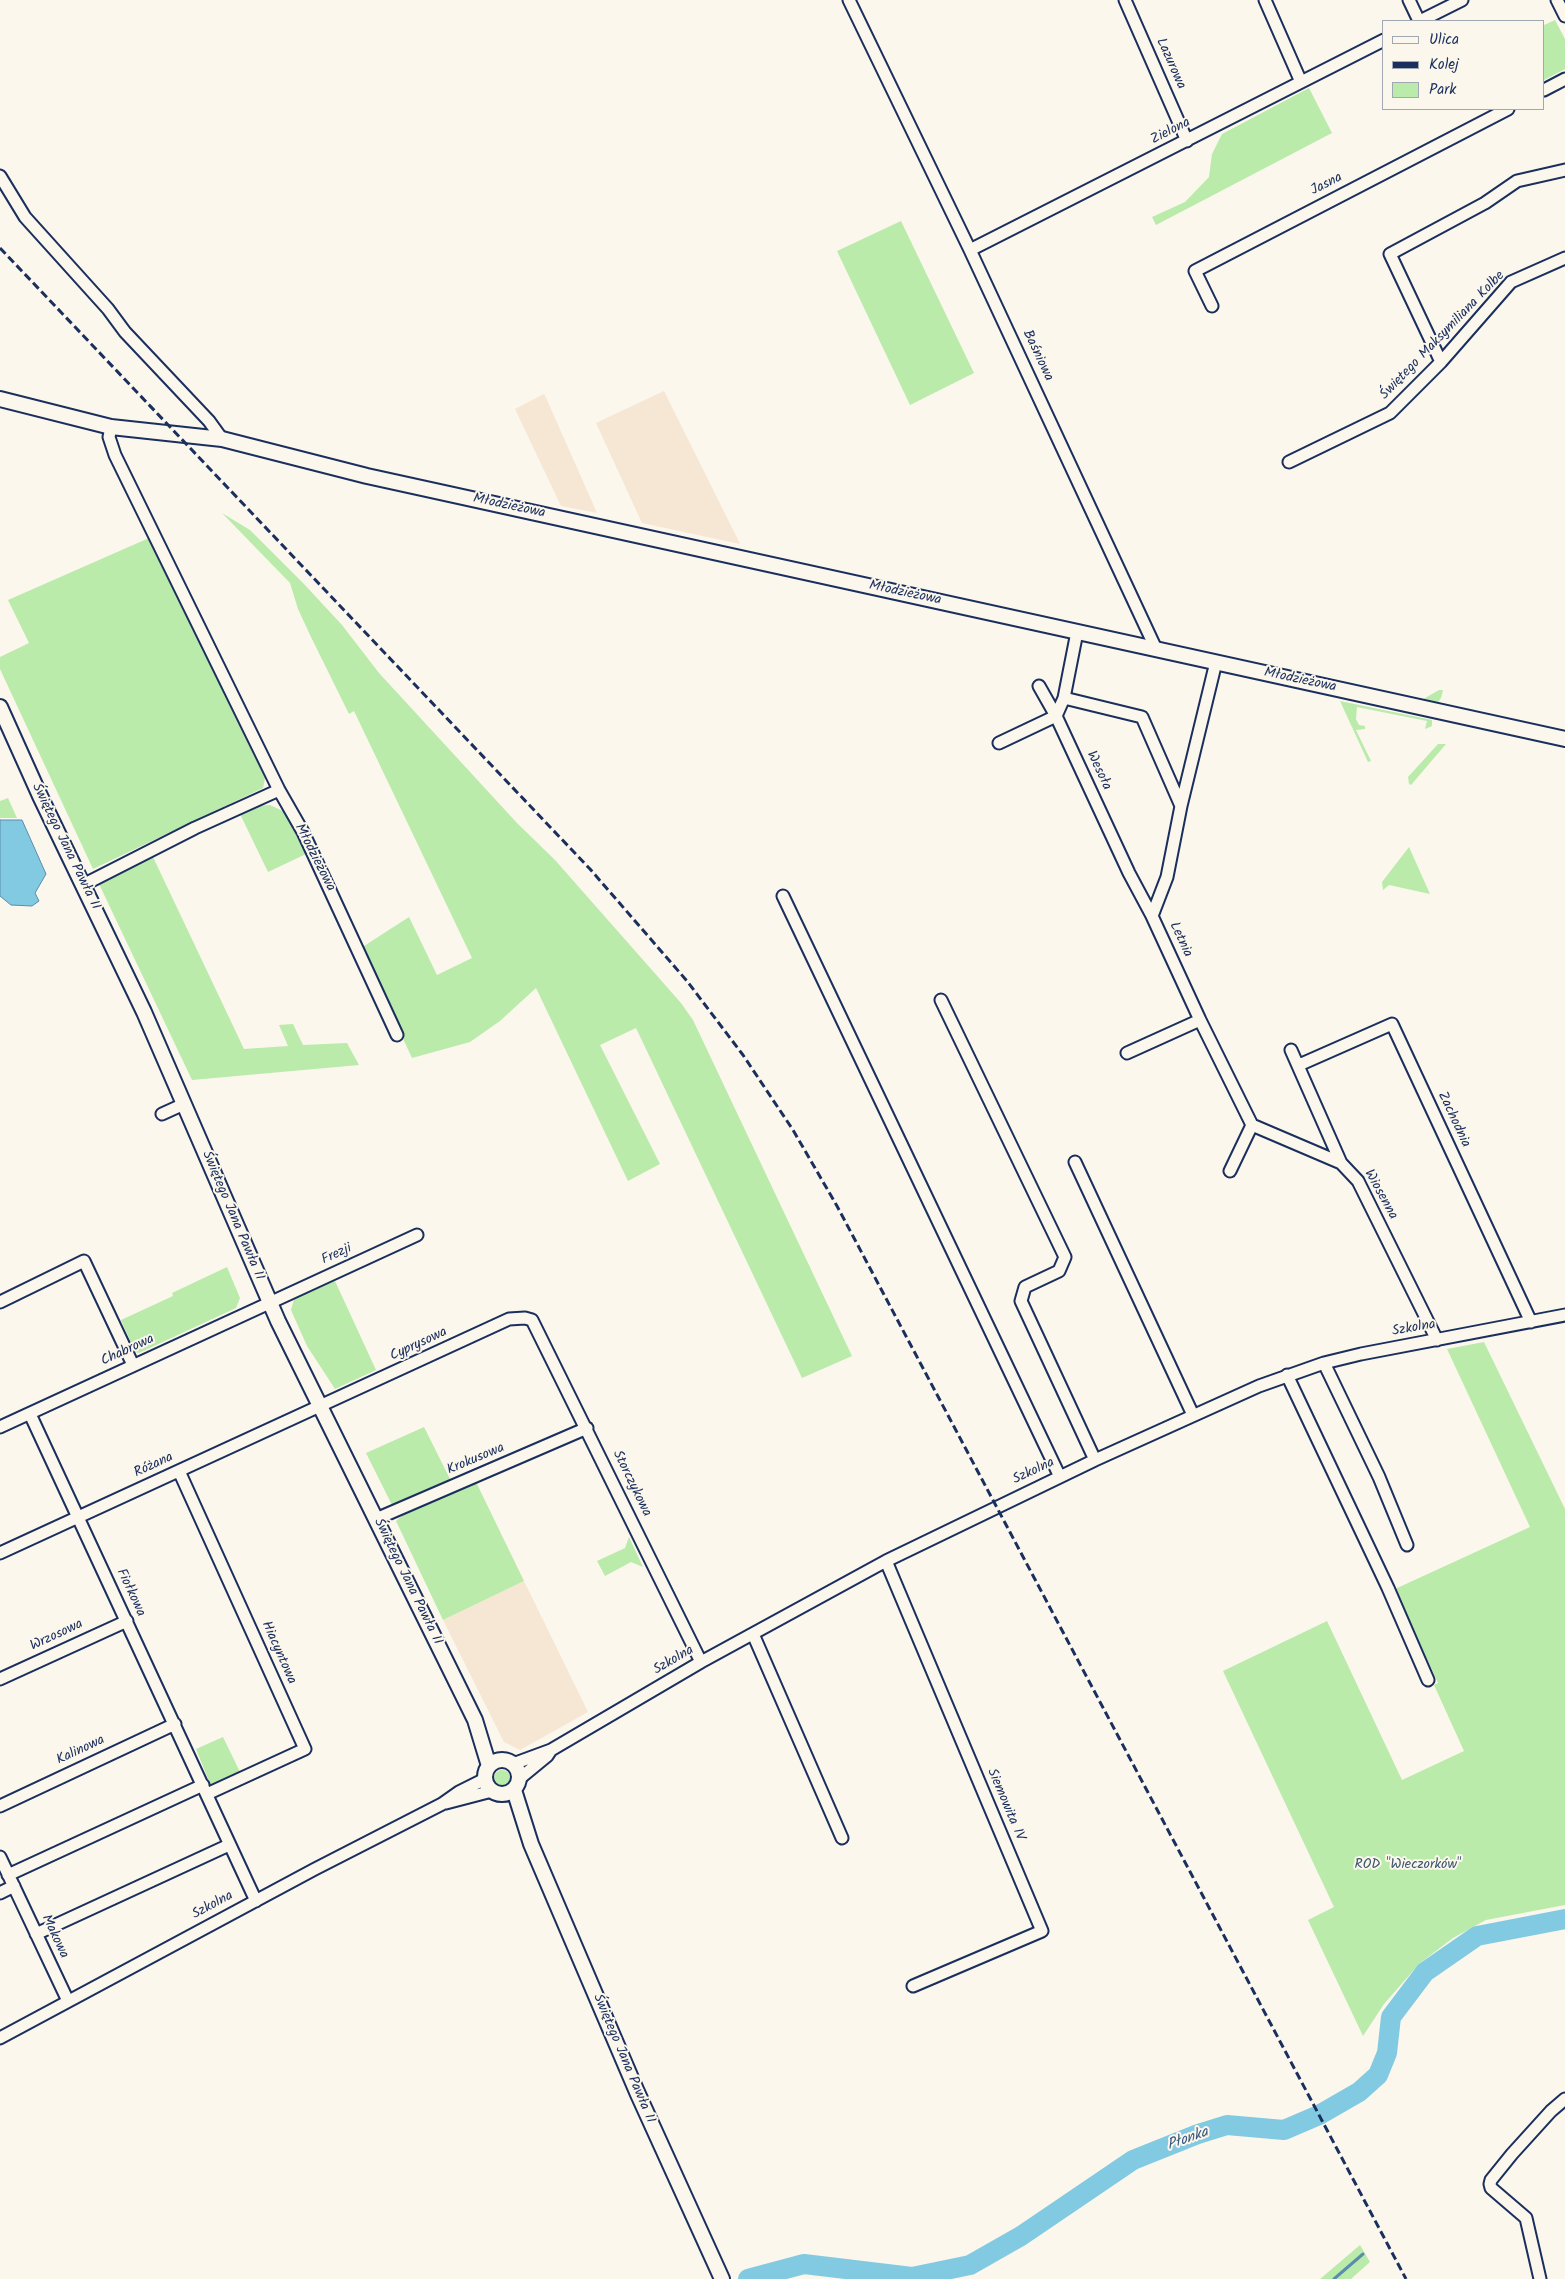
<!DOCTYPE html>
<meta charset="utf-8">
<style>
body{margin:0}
#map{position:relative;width:1565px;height:2279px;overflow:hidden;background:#fbf7ec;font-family:Kalam,sans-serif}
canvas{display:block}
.legend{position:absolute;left:1382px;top:20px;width:162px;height:90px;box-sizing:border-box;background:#fbf7ec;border:1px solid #a1a7b3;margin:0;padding:6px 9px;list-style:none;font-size:15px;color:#1b2f5e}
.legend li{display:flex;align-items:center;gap:10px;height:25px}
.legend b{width:25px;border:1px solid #a1a7b3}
</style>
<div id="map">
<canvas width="1565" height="2279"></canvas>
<ul class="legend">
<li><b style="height:6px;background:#fbf7ec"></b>Ulica</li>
<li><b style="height:6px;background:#1b2f5e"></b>Kolej</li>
<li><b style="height:14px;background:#baebab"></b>Park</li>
</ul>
</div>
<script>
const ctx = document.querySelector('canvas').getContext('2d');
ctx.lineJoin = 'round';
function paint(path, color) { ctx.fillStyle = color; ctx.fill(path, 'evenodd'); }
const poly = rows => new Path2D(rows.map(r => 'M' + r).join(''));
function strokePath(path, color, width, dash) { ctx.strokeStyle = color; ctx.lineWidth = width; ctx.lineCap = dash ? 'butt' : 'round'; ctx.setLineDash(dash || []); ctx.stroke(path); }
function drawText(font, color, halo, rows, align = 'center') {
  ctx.font = font + ' Kalam,sans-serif'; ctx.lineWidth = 4; ctx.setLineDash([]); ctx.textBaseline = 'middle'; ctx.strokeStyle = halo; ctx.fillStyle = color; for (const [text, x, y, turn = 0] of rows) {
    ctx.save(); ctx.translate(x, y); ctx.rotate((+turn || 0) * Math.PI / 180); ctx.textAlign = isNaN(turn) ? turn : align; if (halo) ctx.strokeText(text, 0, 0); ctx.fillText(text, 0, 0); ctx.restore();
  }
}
paint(poly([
 [664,391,740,544,642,523,596,423],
 [544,394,547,400,597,513,561,506,515,409],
 [524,1581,588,1712,520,1750,504,1742,443,1620]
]), '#f6e6d4');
paint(poly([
 [1555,20,1565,39,1565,69,1544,80,1544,25],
 [1309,88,1332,133,1156,225,1152,217,1185,202,1209,177,1212,154,1222,134],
 [901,221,974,373,910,405,837,251],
 [222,513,250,530,304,584,342,625,379,673,517,823,555,860,681,1003,693,1020,852,1356,802,1378,636,1028,600,1045,660,1164,628,1181,536,988,500,1021,470,1042,412,1058,361,948,409,917,437,975,472,958,354,711,349,714,311,637,298,609,290,583],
 [149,538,265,778,263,788,93,869,0,669,0,657,29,643,8,600],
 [1439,690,1443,690,1441,698,1438,702,1420,701],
 [1340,701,1432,720,1432,726,1425,729,1427,721,1357,707,1356,719,1359,725,1365,726,1365,729,1356,730,1371,761,1368,762],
 [1438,744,1446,744,1411,785,1409,784,1408,777],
 [8,798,17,818,0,818,0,801],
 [270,805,285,812,306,854,268,872,240,814,255,806],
 [1409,847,1430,894,1389,885,1383,890,1382,882],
 [153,857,244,1049,288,1046,279,1025,293,1024,303,1045,347,1043,359,1065,192,1080,99,884],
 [227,1267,240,1298,236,1308,139,1353,135,1352,121,1320,173,1296,172,1293],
 [335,1281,376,1370,335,1389,307,1346,291,1310,294,1299],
 [1484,1342,1565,1509,1565,1905,1486,1920,1453,1938,1419,1964,1384,2004,1363,2036,1308,1920,1334,1907,1223,1671,1327,1621,1402,1780,1464,1751,1434,1685,1438,1683,1395,1589,1530,1527,1447,1349],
 [424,1427,451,1481,392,1505,366,1453],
 [476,1482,524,1581,443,1620,396,1521,405,1513],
 [629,1537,643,1567,631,1562,605,1576,597,1561,625,1548],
 [223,1737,240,1772,211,1786,196,1749],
 '494 1778a8 8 0 1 1 16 0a8 8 0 1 1-16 0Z',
 [1360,2245,1370,2262,1351,2279,1320,2279]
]), '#baebab');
const water = poly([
 [0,820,22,820,46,874,35,893,39,901,32,906,11,905,0,896,0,820]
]);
paint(water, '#82cae2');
strokePath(water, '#598cad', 1);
strokePath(poly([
 [1334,2279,1363,2254]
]), '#598cad', 3);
strokePath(poly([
 [748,2279,804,2264,912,2277,970,2265,1021,2236,1133,2160,1198,2134,1227,2125,1284,2130,1319,2115,1359,2092,1378,2075,1387,2053,1391,2017,1425,1972,1477,1936,1565,1919]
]), '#82cae2', 20);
const minor = poly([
 [849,0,970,250,1156,649],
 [1125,0,1187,141],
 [1265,0,1301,82],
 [1409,0,1419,21],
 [1557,0,1565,16],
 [1420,21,1462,0],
 [1544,90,1565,79],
 [0,176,25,217,108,309,125,332,209,421,222,439],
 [970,250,1384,40],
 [1212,306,1195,271,1508,109],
 [1441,362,1390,254,1485,203,1517,181,1565,170],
 [111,427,109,437,115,455,279,790,303,832,397,1035],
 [1289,462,1390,413,1441,362,1511,282,1565,258],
 [1077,632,1064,698,1056,716,1129,873,1152,916],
 [1216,662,1181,806,1167,877,1152,916,1200,1020,1252,1125,1341,1163],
 [1064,698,1142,717,1181,806],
 [999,743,1056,716,1039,686],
 [83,885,195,828,279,790],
 [783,896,1060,1477],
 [941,1000,1065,1257,1059,1271,1025,1287,1021,1301,1095,1460],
 [1291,1050,1341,1163,1358,1181,1437,1340],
 [1127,1053,1200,1020],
 [1299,1065,1392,1024,1531,1322],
 [162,1114,184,1104],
 [1075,1162,1193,1415],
 [1230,1171,1252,1125],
 [0,1302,84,1261,133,1365],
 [1324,1363,1379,1477,1407,1545],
 [1287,1375,1388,1588,1428,1680],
 [30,1414,256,1901],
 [0,1427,417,1235],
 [179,1471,305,1749,207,1794],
 [376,1519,587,1428],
 [0,1553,509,1319,525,1318,532,1320,701,1662],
 [886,1561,1042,1931,913,1986],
 [753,1634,842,1838],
 [0,1679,127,1621],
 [513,1764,551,1750,701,1662,886,1561,1095,1460,1259,1386,1324,1363,1361,1354,1565,1315],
 [519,1779,547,1756,551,1750],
 [446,1803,492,1791],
 [0,1806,175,1724],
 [0,1857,68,2001],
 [8,1875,203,1785],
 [0,1893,14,1886],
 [36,1934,229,1845],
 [0,2038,315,1869,442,1804,459,1792,485,1779],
 [1540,2279,1526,2218,1491,2188,1490,2184,1491,2180,1512,2154,1551,2111,1565,2099]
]);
const tertiary = poly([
 [0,399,111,427,222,439,367,476,1565,739],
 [0,707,40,796,144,1012,278,1321,475,1720,489,1766],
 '485 1777a17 17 0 1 1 34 0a17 17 0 1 1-34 0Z',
 [514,1790,531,1844,637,2092,722,2279]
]);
strokePath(minor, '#1b2f5e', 15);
strokePath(tertiary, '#1b2f5e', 18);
strokePath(minor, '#fbf7ec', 11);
strokePath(tertiary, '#fbf7ec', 14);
strokePath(poly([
 [0,248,590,869,687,981,743,1055,793,1130,837,1206,1406,2279]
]), '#1b2f5e', 3, [8, 4]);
drawText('14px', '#1b2f5e', '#fbf7ec', [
 ["Lazurowa",1170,64,66],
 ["Zielona",1171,132,-27],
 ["Jasna",1327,185,-27],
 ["Świętego Maksymiliana Kolbe",1443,336,-46],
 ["Baśniowa",1037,356,65],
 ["Młodzieżowa",509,507,12],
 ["Młodzieżowa",905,594,12],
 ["Młodzieżowa",1300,681,12],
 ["Wesoła",1098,771,65],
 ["Świętego Jana Pawła II",65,847,64],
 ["Młodzieżowa",314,858,63],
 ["Letnia",1180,940,65],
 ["Zachodnia",1453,1120,65],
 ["Wiosenna",1380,1195,61],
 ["Świętego Jana Pawła II",232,1216,67],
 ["Frezji",337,1255,-25],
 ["Szkolna",1414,1329,-10],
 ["Cyprysowa",419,1345,-25],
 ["Chabrowa",128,1351,-25],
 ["Krokusowa",476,1460,-23],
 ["Różana",154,1466,-25],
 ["Szkolna",1034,1472,-25],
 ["Storczykowa",631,1484,64],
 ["Świętego Jana Pawła II",407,1582,64],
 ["Fiołkowa",130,1593,65],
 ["Wrzosowa",57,1636,-25],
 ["Hiacyntowa",278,1653,66],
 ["Szkolna",674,1661,-30],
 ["Kalinowa",81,1751,-25],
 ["Siemowita IV",1005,1805,67],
 ["Szkolna",213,1906,-28],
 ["Makowa",54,1937,65],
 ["Świętego Jana Pawła II",623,2059,67]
]);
drawText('14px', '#3b556d', '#fbf7ec', [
 ["ROD \"Wieczorków\"",1408,1866]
]);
drawText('italic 15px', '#35567f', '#fbf7ec', [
 ["Płonka",1188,2140,-20]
]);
</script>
